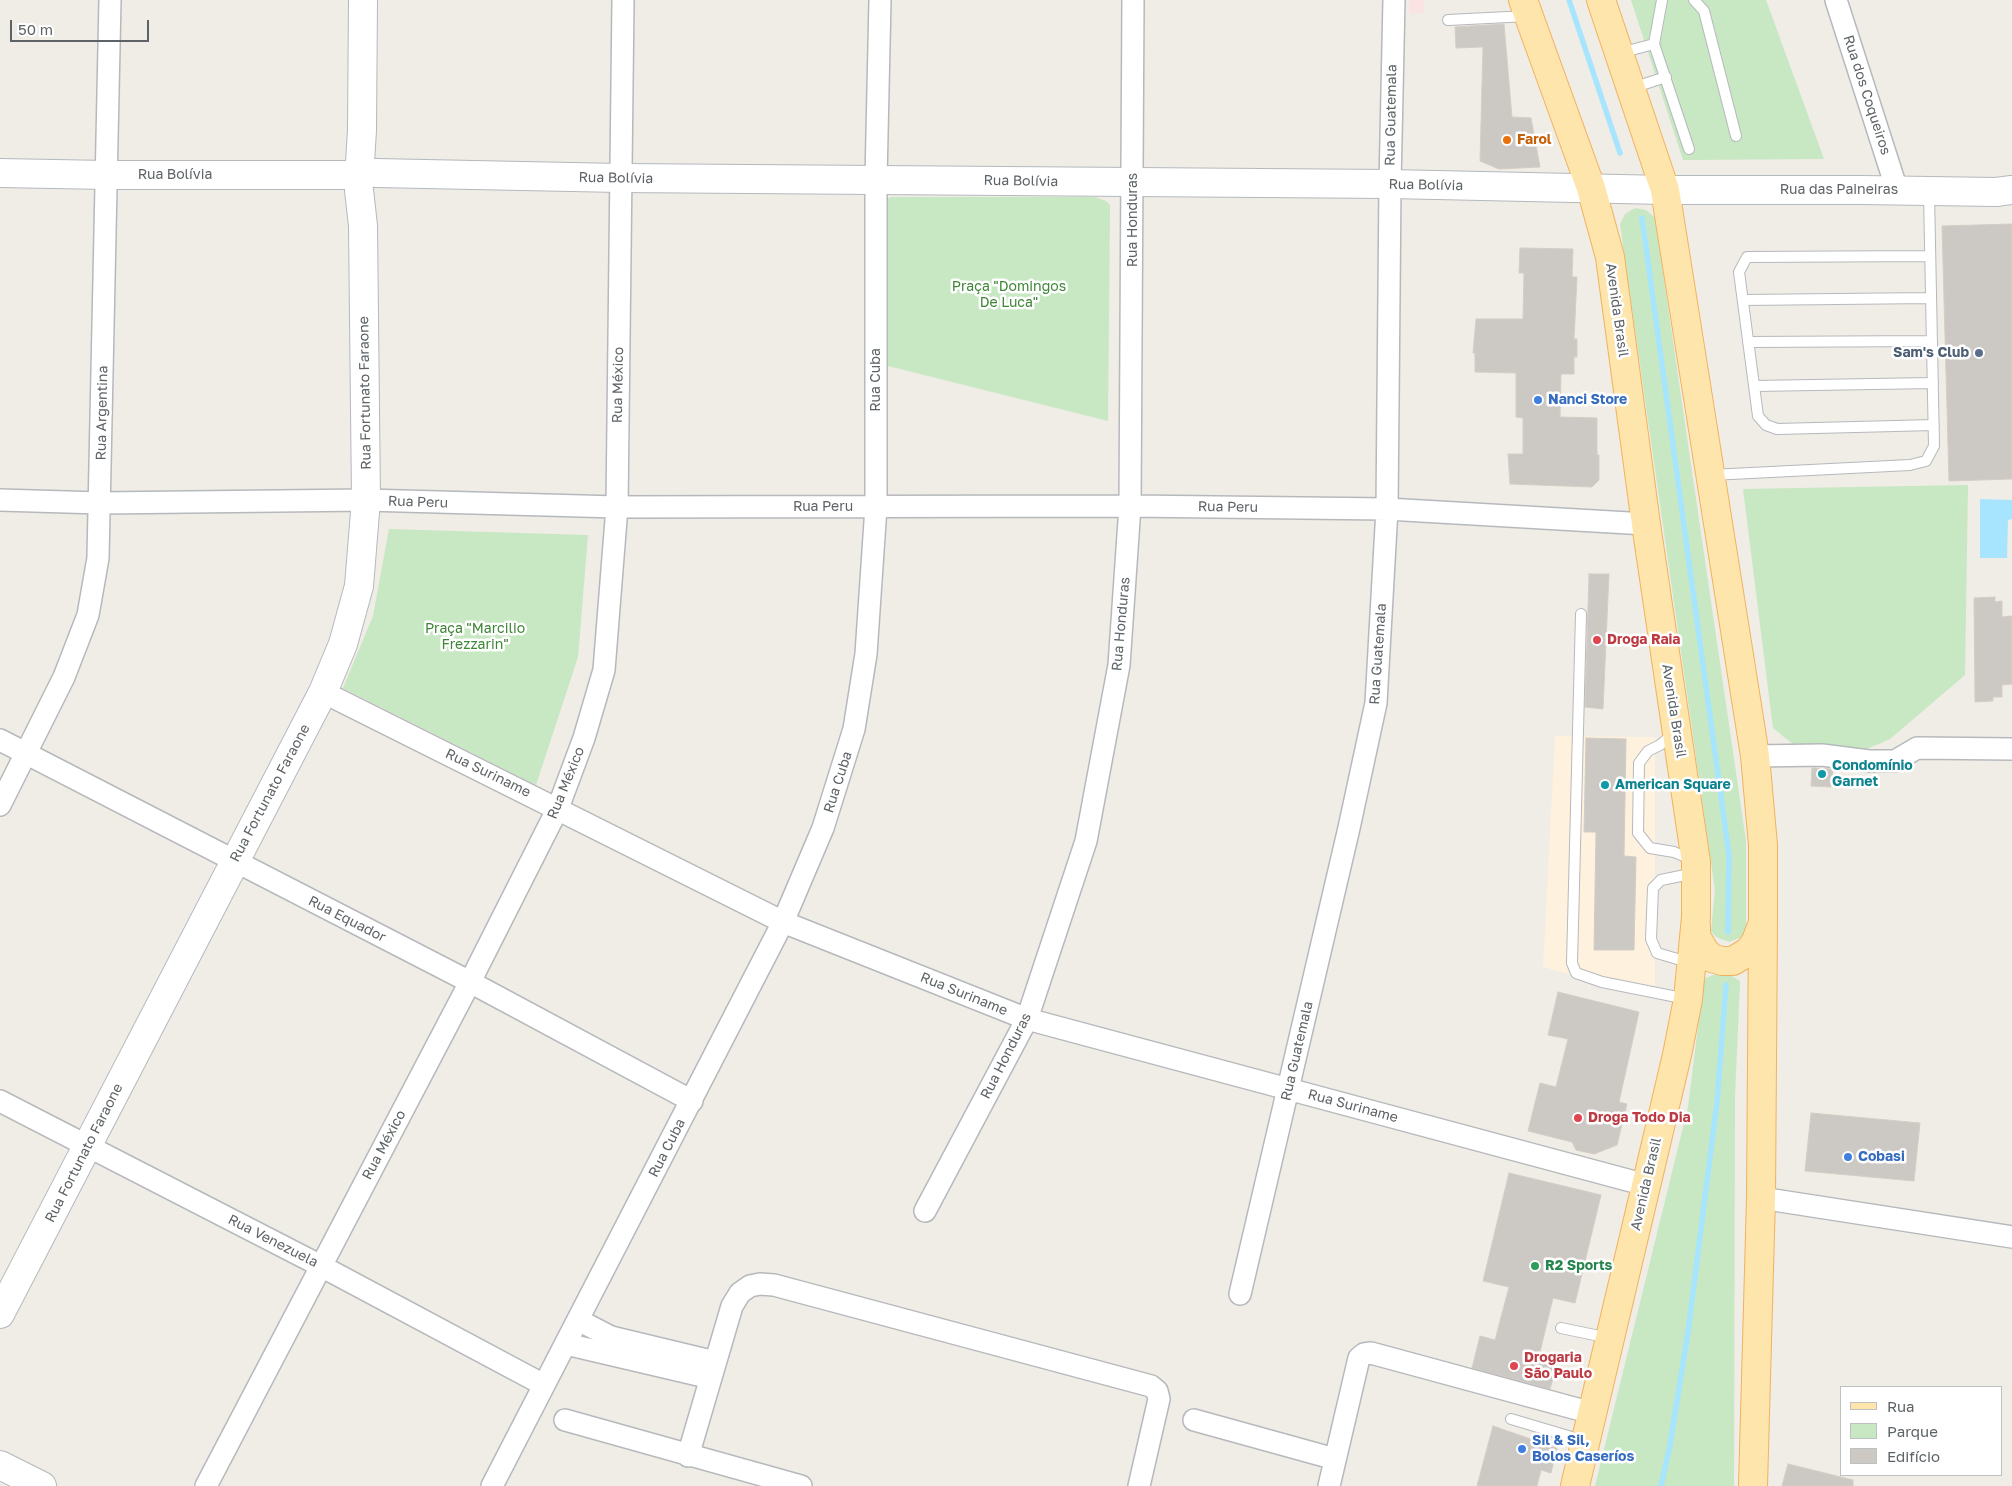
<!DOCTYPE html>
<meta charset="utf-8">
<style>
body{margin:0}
#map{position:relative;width:2012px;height:1486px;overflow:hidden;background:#f0ece6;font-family:"Golos Text",sans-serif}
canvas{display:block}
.legend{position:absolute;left:1840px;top:1386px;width:162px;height:90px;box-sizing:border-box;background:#fff;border:1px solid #bec1c2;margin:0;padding:6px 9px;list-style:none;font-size:15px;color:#5d6366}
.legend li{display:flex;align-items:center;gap:10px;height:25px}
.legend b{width:25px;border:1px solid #bec1c2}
.scale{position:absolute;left:10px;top:20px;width:139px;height:22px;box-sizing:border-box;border:2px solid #5d6366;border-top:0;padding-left:6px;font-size:15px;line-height:18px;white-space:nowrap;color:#5d6366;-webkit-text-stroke:4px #fff;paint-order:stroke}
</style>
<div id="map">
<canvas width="2012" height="1486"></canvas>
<ul class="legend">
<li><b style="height:6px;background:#fee5ac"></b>Rua</li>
<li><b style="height:14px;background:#c8e7c3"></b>Parque</li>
<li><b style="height:14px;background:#ccc9c5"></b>Edifício</li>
</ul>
<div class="scale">50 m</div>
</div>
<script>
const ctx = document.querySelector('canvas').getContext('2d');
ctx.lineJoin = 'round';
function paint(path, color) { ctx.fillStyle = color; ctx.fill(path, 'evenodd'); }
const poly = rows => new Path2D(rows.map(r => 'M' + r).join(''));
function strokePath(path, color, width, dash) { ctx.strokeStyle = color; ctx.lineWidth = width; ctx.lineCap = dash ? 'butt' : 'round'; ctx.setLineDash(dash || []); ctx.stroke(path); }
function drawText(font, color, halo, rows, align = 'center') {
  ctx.font = font + ' "Golos Text",sans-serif'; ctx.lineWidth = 5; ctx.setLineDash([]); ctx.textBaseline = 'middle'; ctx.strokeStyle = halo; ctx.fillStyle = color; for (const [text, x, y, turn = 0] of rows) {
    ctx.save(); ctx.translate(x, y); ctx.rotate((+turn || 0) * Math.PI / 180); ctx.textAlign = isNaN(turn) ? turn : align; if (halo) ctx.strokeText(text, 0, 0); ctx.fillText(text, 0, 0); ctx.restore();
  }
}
paint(poly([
 [1555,736,1655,737,1655,999,1543,967]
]), '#fef1dd');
paint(poly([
 [1409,0,1424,0,1424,13,1409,13]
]), '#fbe3e4');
paint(poly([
 [1631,0,1766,0,1824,159,1683,160],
 [891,197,1095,197,1106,201,1110,205,1108,421,880,364,885,200],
 [1635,208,1646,210,1655,218,1746,841,1746,932,1742,937,1729,942,1716,937,1711,931,1715,890,1620,224,1625,214],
 [1968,485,1965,675,1890,739,1862,751,1793,744,1773,728,1743,489],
 [389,529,588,535,578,657,536,785,343,688,373,616],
 [1722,974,1732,976,1740,981,1735,1096,1734,1486,1595,1486,1688,1107,1704,979,1713,975]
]), '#c8e7c3');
paint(poly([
 [1980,499,2012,500,2012,519,2008,520,2007,558,1980,558]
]), '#a7e5fe');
strokePath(poly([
 [1569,0,1620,153],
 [1642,218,1729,855,1728,932],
 [1661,1486,1670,1445,1688,1332,1717,1102,1726,985]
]), '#a7e5fe', 5.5);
const building = poly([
 [1504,24,1512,117,1531,118,1540,167,1499,169,1480,161,1483,47,1456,48,1455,27,1504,24],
 [2012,224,2012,479,1949,481,1942,226,2012,224],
 [1520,248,1573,249,1572,277,1577,277,1574,339,1577,339,1577,357,1574,357,1574,374,1561,374,1560,417,1597,418,1597,455,1599,455,1599,480,1592,487,1510,484,1508,454,1523,454,1523,418,1516,417,1516,373,1475,372,1475,353,1473,353,1476,319,1523,319,1524,273,1519,273,1520,248],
 [1589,574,1609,574,1603,709,1585,707,1589,574],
 [1995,597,1995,602,2002,601,2002,617,2012,616,2012,684,2002,685,2002,697,1993,697,1993,701,1975,702,1974,598,1995,597],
 [1586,738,1626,739,1624,856,1636,857,1634,950,1594,950,1596,832,1584,832,1586,738],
 [1812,768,1833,769,1831,787,1811,786,1812,768],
 [1558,992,1639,1012,1619,1102,1627,1104,1617,1145,1594,1154,1576,1150,1572,1142,1528,1131,1540,1083,1556,1087,1568,1039,1548,1035,1558,992],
 [1811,1113,1920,1123,1914,1181,1805,1171,1811,1113],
 [1509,1173,1601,1195,1575,1303,1553,1298,1540,1352,1559,1358,1550,1389,1472,1368,1480,1336,1495,1340,1509,1287,1483,1281,1509,1173],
 [1493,1426,1557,1448,1551,1473,1541,1470,1537,1486,1477,1486,1493,1426],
 [1788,1464,1853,1480,1853,1486,1782,1486,1788,1464]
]);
paint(building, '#ccc9c5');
strokePath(building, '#d4cdc4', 1);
const lane = poly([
 [1694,0,1704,11,1736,136],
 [1448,20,1528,16],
 [1654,44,1689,149],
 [1620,53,1654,44,1662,0],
 [1632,88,1666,77],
 [1930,256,1747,257,1739,272,1758,416,1766,425,1777,429,1934,425],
 [1743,300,1931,298],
 [1748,342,1932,341],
 [1754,386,1933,383],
 [1711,475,1910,465,1926,461,1934,446,1929,193],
 [1581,614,1572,963,1576,973,1602,982,1687,999],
 [1674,733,1660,745,1648,751,1639,763,1638,833,1650,848,1674,852,1693,860],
 [1691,963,1657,953,1651,939,1653,888,1661,880,1695,873],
 [1561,1328,1609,1338],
 [1511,1419,1585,1441]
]);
const street = poly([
 [1836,0,1897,190],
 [0,500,100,503,366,500,617,507,1130,506,1387,509,1646,524],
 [323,692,783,922,1027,1019,1646,1185],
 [0,740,470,982,692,1101],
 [1755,756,1822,755,1869,761,1895,761,1917,748,2012,749],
 [0,805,64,677,88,615,98,558,110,0],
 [0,1101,321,1266,544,1385],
 [1761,1198,2012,1237],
 [925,1211,1027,1019,1086,841,1119,665,1130,506,1133,0],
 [1240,1294,1349,828,1376,703,1387,509,1390,184,1394,0],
 [578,1320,611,1337,715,1362],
 [566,1344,711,1378],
 [565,1420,801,1486],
 [1194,1420,1335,1459],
 [688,1456,732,1306,740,1293,750,1286,760,1284,774,1285,1151,1386,1157,1391,1159,1399,1139,1486],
 [206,1486,470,982,558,808,584,738,604,670,617,507,623,0],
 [492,1486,783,922,823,828,854,729,866,654,876,507,876,179,880,0],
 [1329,1486,1359,1358,1364,1354,1371,1353,1592,1413]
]);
const secondary = poly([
 [360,163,362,130,363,0],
 [0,173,107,175,350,175],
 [376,173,620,178,1390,184,1665,190,1862,190,1996,192,2012,190],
 [0,1314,323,692,343,644,359,586,366,500,363,226,359,190],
 [0,1465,42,1486]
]);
const primary = poly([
 [1523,0,1591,188,1610,257,1646,524,1696,862,1696,917,1688,999,1677,1055,1575,1486],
 [1601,0,1665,190,1755,756,1763,845,1763,923,1761,1198,1753,1486],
 [1696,926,1696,936,1705,952,1712,958,1722,961,1733,961,1749,951,1756,941,1762,925]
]);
strokePath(lane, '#b6b9bc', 12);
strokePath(street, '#b6b9bc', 24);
strokePath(secondary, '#b4b9bd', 30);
strokePath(primary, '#f1b25e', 30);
strokePath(lane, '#fff', 10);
strokePath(street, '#fff', 21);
strokePath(secondary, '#fff', 28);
strokePath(primary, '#fee5ac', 28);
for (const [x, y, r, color] of [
 [1507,140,5,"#e8710a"],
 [1979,353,5,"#5c6f8a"],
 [1538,400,5,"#3f7fe0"],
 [1597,640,5,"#e0444e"],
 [1822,774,5,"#0f9aa8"],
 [1605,785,5,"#0f9aa8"],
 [1578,1118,5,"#e0444e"],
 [1848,1157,5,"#3f7fe0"],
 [1535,1266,5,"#2e9e5b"],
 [1514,1366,5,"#e0444e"],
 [1522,1449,5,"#3f7fe0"]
]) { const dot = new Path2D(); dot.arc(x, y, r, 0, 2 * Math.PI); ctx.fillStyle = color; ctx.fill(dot); strokePath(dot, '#fff', 2); }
drawText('14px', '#5d6366', '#fff', [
 ["Rua dos Coqueiros",1867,95,72],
 ["Rua Guatemala",1391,115,-89],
 ["Rua Bolívia",175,175],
 ["Rua Bolívia",616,178,1],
 ["Rua Bolívia",1021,181,1],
 ["Rua Bolívia",1426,185,1],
 ["Rua das Paineiras",1839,190],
 ["Rua Honduras",1133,220,-90],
 ["Avenida Brasil",1617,310,82],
 ["Rua Cuba",876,380,-90],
 ["Rua México",618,385,-89],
 ["Rua Fortunato Faraone",365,393,-91],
 ["Rua Argentina",102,413,-89],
 ["Rua Peru",418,502,2],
 ["Rua Peru",823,507],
 ["Rua Peru",1228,507,1],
 ["Rua Honduras",1121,624,-85],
 ["Rua Guatemala",1378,654,-86],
 ["Avenida Brasil",1674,711,81],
 ["Rua Suriname",488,773,26],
 ["Rua Cuba",838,782,-72],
 ["Rua México",566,783,-68],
 ["Rua Fortunato Faraone",270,793,-62],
 ["Rua Equador",347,919,27],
 ["Rua Suriname",964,994,22],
 ["Rua Guatemala",1297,1051,-77],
 ["Rua Honduras",1006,1056,-63],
 ["Rua Suriname",1353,1106,15],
 ["Rua México",384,1145,-62],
 ["Rua Cuba",667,1148,-63],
 ["Rua Fortunato Faraone",84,1153,-63],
 ["Avenida Brasil",1646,1184,-77],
 ["Rua Venezuela",273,1241,27]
]);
drawText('bold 14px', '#c56008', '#fff', [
 ["Farol",1517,140]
], 'left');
drawText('14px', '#3e8536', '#fff', [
 ["Praça \"Domingos",1009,287],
 ["De Luca\"",1009,303],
 ["Praça \"Marcilio",475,629],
 ["Frezzarin\"",475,645]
]);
drawText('bold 14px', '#4e5e75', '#fff', [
 ["Sam's Club",1969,353]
], 'right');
drawText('bold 14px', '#366cbe', '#fff', [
 ["Nanci Store",1548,400],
 ["Cobasi",1858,1157],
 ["Sil & Sil,",1532,1441],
 ["Bolos Caseríos",1532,1457]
], 'left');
drawText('bold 14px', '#be3a42', '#fff', [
 ["Droga Raia",1607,640],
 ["Droga Todo Dia",1588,1118],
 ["Drogaria",1524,1358],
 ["São Paulo",1524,1374]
], 'left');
drawText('bold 14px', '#0d838f', '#fff', [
 ["Condomínio",1832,766],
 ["Garnet",1832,782],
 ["American Square",1615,785]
], 'left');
drawText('bold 14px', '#27864d', '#fff', [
 ["R2 Sports",1545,1266]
], 'left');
</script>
